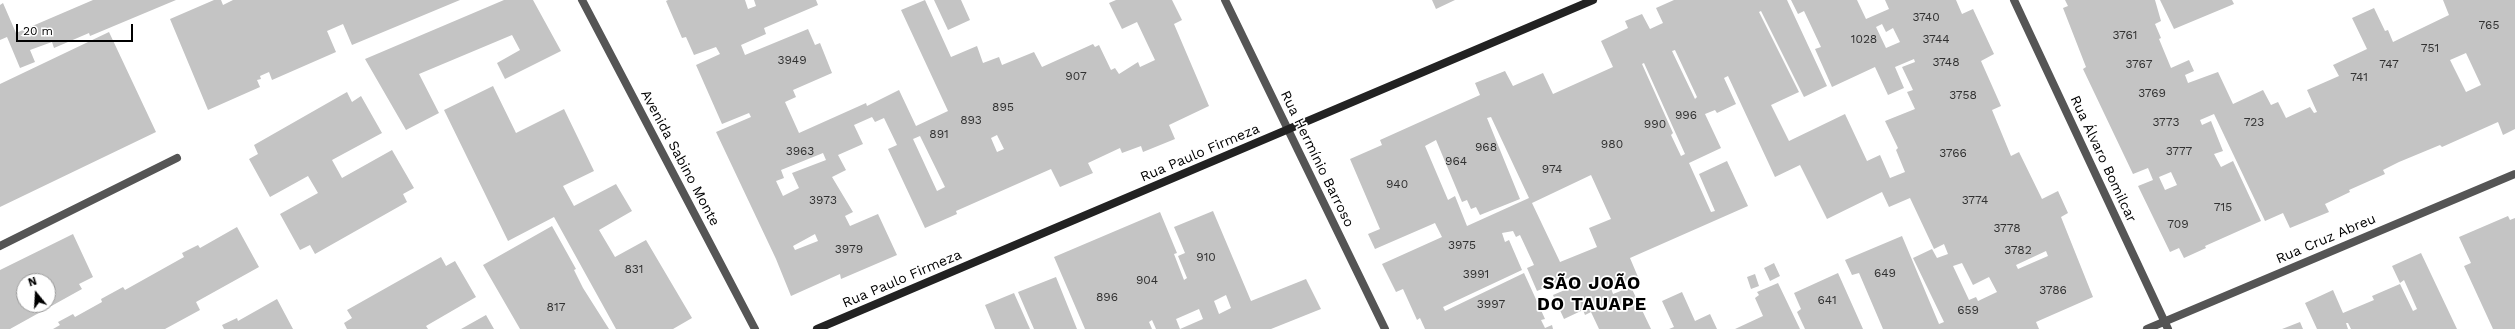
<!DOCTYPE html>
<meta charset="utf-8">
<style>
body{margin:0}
#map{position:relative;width:2515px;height:329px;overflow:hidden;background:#fff;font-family:"Work Sans",sans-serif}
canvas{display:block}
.north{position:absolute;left:16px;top:273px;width:40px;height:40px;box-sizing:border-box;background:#fff;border:1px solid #999;border-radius:50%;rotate:342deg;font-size:11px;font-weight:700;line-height:16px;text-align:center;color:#000}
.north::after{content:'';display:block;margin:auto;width:14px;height:18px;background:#000;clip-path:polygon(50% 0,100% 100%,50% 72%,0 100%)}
.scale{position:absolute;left:16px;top:24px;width:117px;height:18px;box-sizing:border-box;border:2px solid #000;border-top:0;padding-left:5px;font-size:12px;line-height:14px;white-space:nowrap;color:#000;-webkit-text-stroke:3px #fff;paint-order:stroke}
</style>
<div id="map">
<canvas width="2515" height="329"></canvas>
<div class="north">N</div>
<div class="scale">20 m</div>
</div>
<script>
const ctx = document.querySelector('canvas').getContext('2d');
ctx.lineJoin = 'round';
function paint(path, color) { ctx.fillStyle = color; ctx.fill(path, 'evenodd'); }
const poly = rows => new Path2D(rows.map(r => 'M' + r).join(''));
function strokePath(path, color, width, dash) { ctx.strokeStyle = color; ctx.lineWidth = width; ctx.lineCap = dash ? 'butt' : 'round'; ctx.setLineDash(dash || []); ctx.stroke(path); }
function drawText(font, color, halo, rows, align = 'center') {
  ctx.font = font + ' "Work Sans",sans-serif'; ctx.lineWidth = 3.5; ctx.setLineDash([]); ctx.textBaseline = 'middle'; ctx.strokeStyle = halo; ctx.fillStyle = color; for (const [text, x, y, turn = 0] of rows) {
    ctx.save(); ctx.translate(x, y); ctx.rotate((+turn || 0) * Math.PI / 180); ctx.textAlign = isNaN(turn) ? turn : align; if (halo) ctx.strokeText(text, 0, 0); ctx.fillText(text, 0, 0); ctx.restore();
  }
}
paint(poly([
 [93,0,176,0,90,36,89,33,54,48,52,42,30,50,35,62,20,68,7,37,0,40,0,5,3,3,16,33],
 [214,0,221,0,223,5,233,0,460,0,352,45,343,24,327,31,336,52,272,80,269,72,260,76,261,79,257,80,260,87,208,110,170,19],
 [504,0,533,0,561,51,505,79,497,63,520,50,512,35,419,74,439,113,406,130,365,59],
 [668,0,745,0,748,9,756,6,754,0,816,0,818,5,764,28,766,34,741,45,745,55,808,29,815,45,820,43,832,73,793,90,796,97,785,102,799,133,866,103,867,106,899,90,916,126,948,111,901,10,925,0,951,57,977,46,983,63,999,57,1002,65,1034,52,1042,67,1093,44,1095,47,1099,45,1111,70,1115,68,1119,74,1138,62,1140,67,1155,60,1137,22,1122,29,1109,3,1116,0,1172,0,1182,20,1174,24,1209,106,1169,125,1175,139,1143,152,1141,146,1122,153,1120,148,1088,163,1093,173,1060,187,1051,169,956,211,957,214,925,228,888,149,897,145,884,118,875,122,872,117,854,125,863,144,838,155,846,170,832,177,853,212,845,216,850,226,878,214,897,255,841,279,840,274,791,296,776,259,716,132,751,117,749,113,722,124,696,65,720,54,716,47,694,55,686,37,682,38,666,1],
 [997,135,1004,149,997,152,991,138],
 [920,136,945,187,937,191,913,139],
 [823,153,826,160,792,173,799,188,783,196,776,181,784,178,781,170],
 [815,234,818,241,795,250,793,246],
 [934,0,961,0,970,20,948,30],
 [1432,0,1455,0,1436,9],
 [1674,0,1787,0,1827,86,1804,97,1761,11,1759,12,1799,92,1771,105,1789,141,1845,114,1867,161,1880,155,1890,178,1905,172,1896,150,1898,148,1885,121,1915,109,1907,92,1913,90,1902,67,1915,62,1914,59,1895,67,1904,88,1888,95,1875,67,1832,87,1815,49,1821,47,1804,11,1798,14,1791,0,1857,0,1866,19,1889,9,1885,0,1956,0,1962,14,1973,9,1994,54,1981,61,2001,106,1992,110,2011,156,2019,152,2042,199,2058,191,2068,213,2061,217,2093,297,2036,322,2039,329,1883,329,1859,273,1852,275,1845,260,1902,236,1939,324,1944,322,1913,258,1932,249,1937,258,1948,254,1944,244,1934,249,1910,198,1889,207,1882,192,1827,219,1800,165,1775,177,1728,76,1724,78,1736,104,1717,113,1715,110,1705,114,1721,148,1689,163,1711,212,1715,211,1699,174,1727,161,1748,206,1630,258,1638,277,1611,288,1613,294,1631,287,1651,329,1599,329,1591,312,1585,315,1583,310,1564,319,1553,295,1572,287,1568,278,1537,291,1527,268,1534,265,1520,235,1516,237,1513,231,1502,233,1505,242,1509,240,1522,270,1443,307,1445,311,1524,273,1545,319,1541,320,1545,328,1552,325,1553,329,1425,329,1420,318,1417,320,1403,289,1396,292,1382,264,1442,237,1435,223,1375,249,1368,234,1380,229,1350,159,1382,145,1380,140,1480,95,1475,83,1505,71,1513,86,1543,73,1553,94,1613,67,1601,41,1628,28,1625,21,1642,14,1650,29,1663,23,1656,8],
 [1882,24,1886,32,1893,28,1900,42,1886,48,1876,27],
 [1675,50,1697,97,1695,99,1672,51],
 [1644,63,1685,154,1681,156,1671,135,1673,133,1642,64],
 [1491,117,1529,198,1467,226,1455,196,1448,200,1425,146,1436,140,1462,202,1467,200,1471,209,1476,207,1480,215,1520,199,1487,118],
 [1591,175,1611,219,1589,228,1597,247,1560,262,1532,203],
 [2046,251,2048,256,2018,269,2016,265],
 [1962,263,1973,285,1989,277,1997,292,1978,301,1976,297,1969,300,1953,266],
 [2065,0,2155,0,2161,21,2155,24,2161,38,2159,39,2171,68,2189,60,2194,71,2185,75,2188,83,2218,72,2233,104,2263,90,2271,105,2278,102,2286,118,2310,107,2314,113,2317,112,2307,90,2339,76,2333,65,2367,49,2352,18,2374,8,2385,31,2388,30,2393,42,2449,15,2443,0,2515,0,2515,129,2503,135,2498,122,2442,147,2440,145,2399,162,2383,170,2385,174,2349,190,2350,192,2325,204,2329,212,2290,228,2283,213,2265,221,2214,114,2200,120,2202,125,2211,121,2223,151,2214,154,2221,167,2233,161,2261,221,2205,246,2206,248,2184,258,2179,248,2170,252,2138,186,2153,180,2148,168,2133,174,2083,69,2086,67,2063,8,2068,6],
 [2466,53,2481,85,2466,92,2450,60],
 [2171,172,2177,185,2165,190,2159,177],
 [2160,0,2232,0,2234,4,2174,29],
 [109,32,156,132,0,207,0,84],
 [493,86,516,133,564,109,594,171,563,186,574,206,616,184,632,211,599,230,615,257,646,240,692,318,673,329,616,329,554,217,508,241,444,110],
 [347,92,352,102,361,96,382,133,332,160,342,178,392,150,414,188,403,194,407,202,315,254,310,245,300,250,280,214,318,193,308,176,270,197,249,159,258,154,254,145],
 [1213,211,1251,301,1306,279,1321,309,1271,329,1180,329,1203,319,1199,309,1176,319,1180,329,1156,329,1152,320,1149,322,1152,329,1085,329,1054,257,1160,212,1177,253,1174,254,1184,280,1187,278,1178,256,1185,253,1174,227],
 [1226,295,1231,308,1219,314,1214,301],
 [2508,216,2510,220,2515,218,2515,329,2493,329,2464,266,2471,263,2459,237],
 [552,226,576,269,574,270,583,288,609,329,520,329,483,265],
 [237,227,259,267,196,302,200,310,165,329,53,329,60,325,58,322,73,314,75,317,102,302,101,299,123,287,125,290,184,257,182,253,198,245,200,248],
 [73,234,93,277,79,284,82,289,10,329,0,329,0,270],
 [24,281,48,281,48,305,24,305],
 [2421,253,2457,329,2351,329,2348,323,2346,323,2348,329,2317,329,2305,303,2333,290,2343,313,2374,300,2372,296,2400,284,2413,311,2417,309,2404,280,2400,283,2392,266],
 [441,257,446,266,455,261,476,297,426,326,428,329,347,329,344,323,352,318,347,310],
 [1774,263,1780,276,1770,281,1764,268],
 [1838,273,1863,329,1805,329,1797,312,1801,309,1794,293],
 [1755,274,1759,286,1751,289,1747,277],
 [1056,277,1077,329,1034,329,1018,292],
 [1778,283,1800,329,1735,329,1763,316,1755,298,1759,295,1757,292],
 [1682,292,1695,321,1710,314,1717,329,1669,329,1674,327,1662,301],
 [1014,293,1030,329,995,329,985,305],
 [277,299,293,329,224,329,222,325,237,318,238,321],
 [486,315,494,329,461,329],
 [2300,322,2303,329,2282,329]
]), '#c4c4c4');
strokePath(poly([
 [582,0,755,329],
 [1225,0,1385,329],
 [2014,0,2168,329],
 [0,246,177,158],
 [2147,329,2515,174]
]), '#555', 8);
strokePath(poly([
 [817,329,1593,0]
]), '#222', 8);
drawText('12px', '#313131', null, [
 ["3740",1926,17],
 ["765",2489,25],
 ["3761",2125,35],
 ["1028",1864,39],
 ["3744",1936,39],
 ["751",2430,48],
 ["3949",792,60],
 ["3748",1946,62],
 ["3767",2139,64],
 ["747",2389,64],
 ["907",1076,76],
 ["741",2359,77],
 ["3769",2152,93],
 ["3758",1963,95],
 ["895",1003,107],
 ["996",1686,115],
 ["893",971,120],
 ["3773",2166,122],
 ["723",2254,122],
 ["990",1655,124],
 ["891",939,134],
 ["980",1612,144],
 ["968",1486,147],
 ["3963",800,151],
 ["3777",2179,151],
 ["3766",1953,153],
 ["964",1456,161],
 ["974",1552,169],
 ["940",1397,184],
 ["3973",823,200],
 ["3774",1975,200],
 ["715",2223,207],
 ["709",2178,224],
 ["3778",2007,228],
 ["3975",1462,245],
 ["3979",849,249],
 ["3782",2018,250],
 ["910",1206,257],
 ["831",634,269],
 ["649",1885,273],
 ["3991",1476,274],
 ["904",1147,280],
 ["3786",2053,290],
 ["896",1107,297],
 ["641",1827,300],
 ["3997",1491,304],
 ["817",556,307],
 ["659",1968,310]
]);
drawText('14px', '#000', '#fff', [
 ["Rua Paulo Firmeza",1200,153,-23],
 ["Avenida Sabino Monte",680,158,62],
 ["Rua Hermínio Barroso",1317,159,64],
 ["Rua Álvaro Bomilcar",2103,159,65],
 ["Rua Cruz Abreu",2326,239,-23],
 ["Rua Paulo Firmeza",902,279,-23]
]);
ctx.letterSpacing = '1px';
drawText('bold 18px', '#000', '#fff', [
 ["SÃO JOÃO",1592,284],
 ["DO TAUAPE",1592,305]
]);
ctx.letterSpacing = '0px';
</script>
